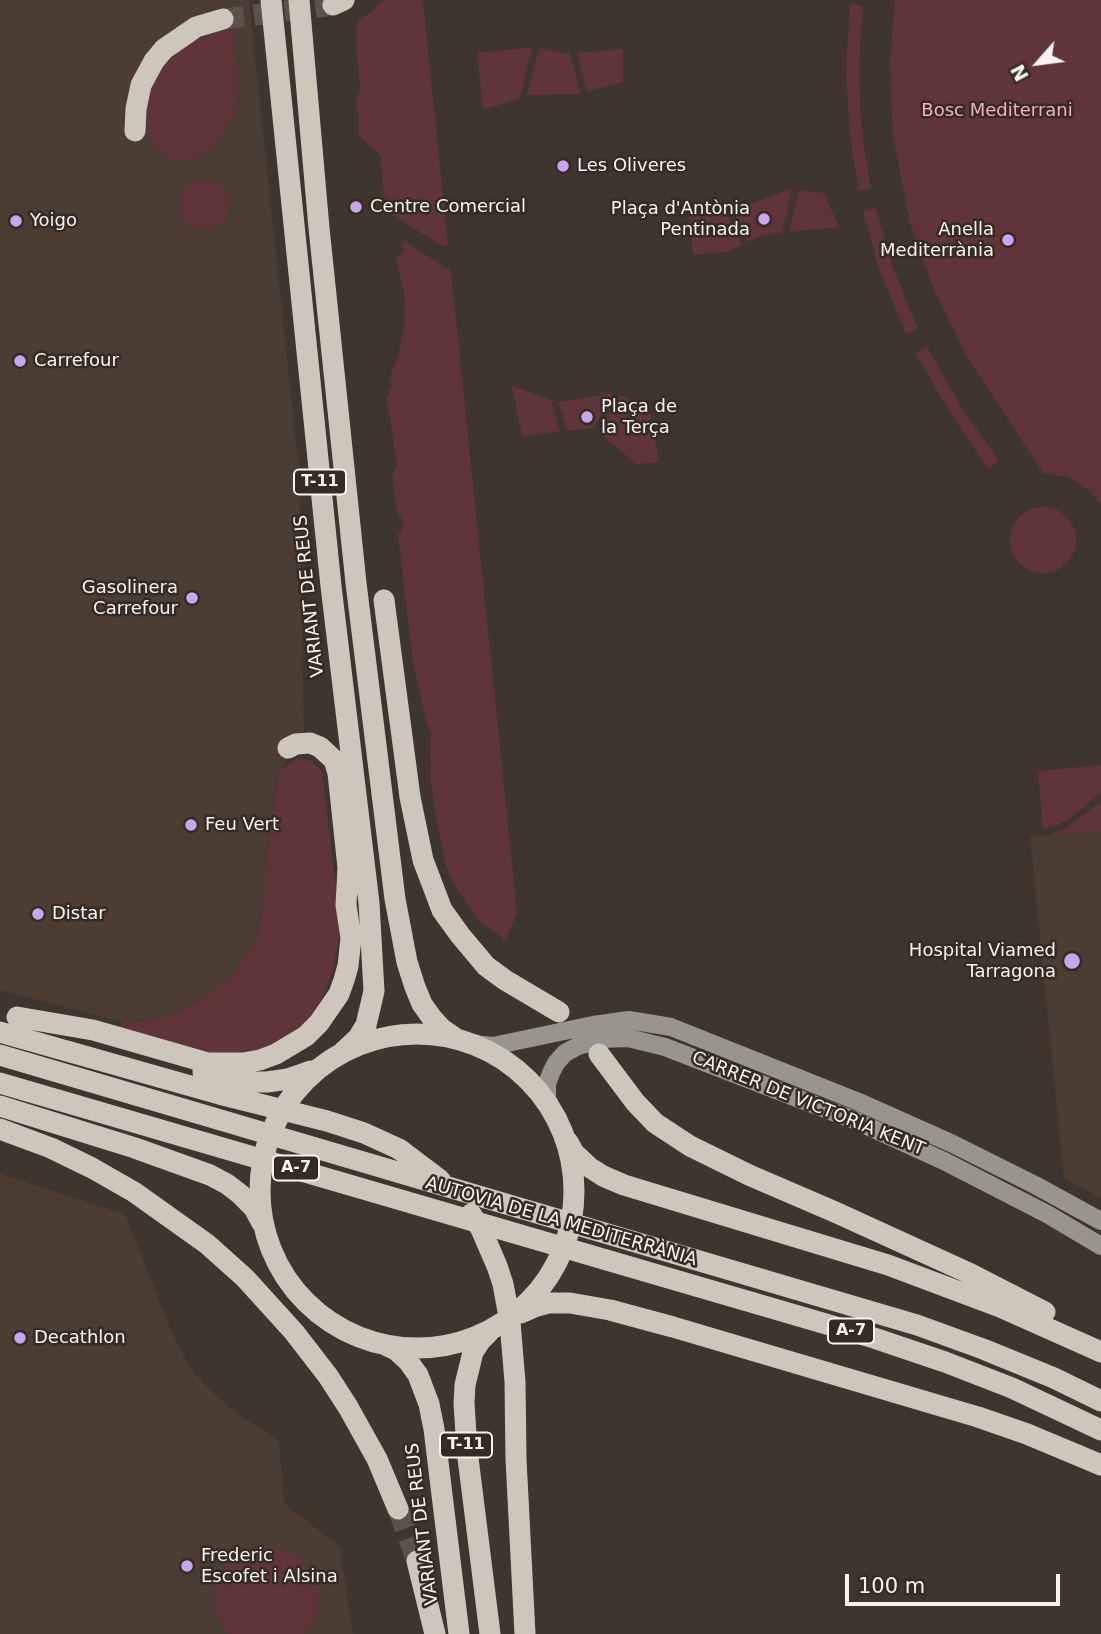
<!DOCTYPE html>
<meta charset="utf-8">
<style>
body{margin:0}
#map{position:relative;width:1101px;height:1634px;overflow:hidden;background:#3e352e;font-family:"DejaVu Sans",sans-serif}
canvas{display:block}
.north{position:absolute;left:1003px;top:28px;width:70px;height:70px;-webkit-text-stroke:5px #332b24;paint-order:stroke;rotate:242deg;font-size:19px;font-weight:700;line-height:28px;text-align:center;color:#f9f3ef}
.north::after{content:'';display:block;margin:auto;width:24px;height:32px;background:#f9f3ef;clip-path:polygon(50% 0,100% 100%,50% 72%,0 100%)}
.scale{position:absolute;left:845px;top:1574px;width:215px;height:32px;box-sizing:border-box;border:4px solid #f9f3ef;border-top:0;padding-left:9px;font-size:21px;line-height:24px;white-space:nowrap;color:#f9f3ef;-webkit-text-stroke:5px #332b24;paint-order:stroke}
</style>
<div id="map">
<canvas width="1101" height="1634"></canvas>
<div class="north">N</div>
<div class="scale">100 m</div>
</div>
<script>
const ctx = document.querySelector('canvas').getContext('2d');
ctx.lineJoin = 'round';
function paint(path, color) { ctx.fillStyle = color; ctx.fill(path, 'evenodd'); }
const poly = rows => new Path2D(rows.map(r => 'M' + r).join(''));
function strokePath(path, color, width, dash) { ctx.strokeStyle = color; ctx.lineWidth = width; ctx.lineCap = dash ? 'butt' : 'round'; ctx.setLineDash(dash || []); ctx.stroke(path); }
function drawText(font, color, halo, rows, align = 'center') {
  ctx.font = font + ' "DejaVu Sans",sans-serif'; ctx.lineWidth = 5; ctx.setLineDash([]); ctx.textBaseline = 'middle'; ctx.strokeStyle = halo; ctx.fillStyle = color; for (const [text, x, y, turn = 0] of rows) {
    ctx.save(); ctx.translate(x, y); ctx.rotate((+turn || 0) * Math.PI / 180); ctx.textAlign = isNaN(turn) ? turn : align; if (halo) ctx.strokeText(text, 0, 0); ctx.fillText(text, 0, 0); ctx.restore();
  }
}
paint(poly([
 [0,0,249,0,299,470,304,735,279,770,265,870,265,899,255,944,231,977,199,1002,160,1019,122,1022,0,990],
 [1101,831,1101,1198,1064,1178,1030,837],
 [0,1174,125,1214,172,1333,191,1369,210,1390,240,1416,279,1440,284,1503,340,1547,353,1634,0,1634]
]), '#4b3d32');
paint(poly([
 [384,0,423,0,448,246,442,246,437,243,393,215,386,203,383,188,381,156,358,135,359,119,356,105,360,88,357,56,357,22,368,14],
 [895,0,1101,0,1101,505,1090,491,1079,483,1068,477,1043,473,966,355,934,290,910,223,894,142,891,102,890,62],
 [850,4,863,6,859,67,860,108,864,148,871,188,859,191,852,150,848,109,846,67],
 [232,30,239,85,237,102,231,121,211,148,200,156,188,160,178,161,166,155,155,146,149,136,144,121,147,100,156,77,169,58,187,44,218,32],
 [532,47,520,98,483,110,477,53],
 [539,48,570,54,581,94,527,95],
 [623,49,623,82,587,92,577,53],
 '179 205a25 25 0 1 1 50 0a25 25 0 1 1-50 0Z',
 [792,188,782,233,763,235,748,242,733,211],
 [799,190,824,193,839,227,789,232],
 [688,208,727,213,742,245,726,252,693,255],
 [876,208,892,265,918,329,906,334,879,269,863,211],
 [403,240,451,271,517,912,506,941,480,921,471,910,453,883,447,868,437,823,430,776,431,768,430,743,432,733,427,725,413,662,398,535,402,529,403,521,397,512,392,475,398,462,394,448,390,415,386,399,392,385,390,377,398,355,405,323,404,291,396,259,403,253],
 [927,347,962,408,999,461,988,469,951,414,915,353],
 [512,386,551,400,560,432,522,436],
 [613,393,594,428,567,431,558,402],
 [619,395,649,406,659,462,636,464,600,433],
 '1010 540a33 33 0 1 1 66 0a33 33 0 1 1-66 0Z',
 [298,758,311,761,322,772,340,920,339,936,333,971,316,1012,298,1031,275,1045,252,1052,227,1057,118,1031,122,1022,160,1019,199,1002,231,977,255,944,265,899,265,870,279,770],
 [1101,765,1101,792,1077,813,1060,824,1043,829,1038,771],
 [1101,802,1101,831,1044,836,1063,830],
 [269,1547,287,1551,302,1561,313,1575,318,1592,318,1610,311,1626,304,1634,228,1634,219,1621,215,1604,216,1586,223,1570,236,1557,252,1549]
]), '#5f3539');
strokePath(poly([
 [223,19,333,5],
 [398,1509,417,1561]
]), '#5a524b', 21, [21, 10]);
strokePath(poly([
 [473,1044,493,1046,593,1025,629,1020,671,1027,859,1102,953,1144,1035,1185,1101,1221],
 [553,1115,547,1098,547,1084,551,1073,556,1063,565,1053,578,1046,602,1039,628,1038,665,1047,854,1120,944,1161,1047,1214,1101,1246]
]), '#99958e', 18);
strokePath(poly([
 [271,0,331,586,369,903,374,991,366,1025,358,1038,343,1052],
 [299,0,319,228,356,583,395,899,407,962,415,987,422,1004,432,1018,442,1029,455,1038],
 [333,5,344,0],
 [135,131,136,109,141,85,154,61,164,49,186,34,196,27,223,19],
 [384,600,410,797,423,860,442,910,460,935,486,966,505,980,559,1012],
 [288,748,296,744,310,743,320,747,334,760,338,773,348,868,351,881],
 [17,1017,93,1030,208,1063,243,1063,260,1060,276,1054,306,1036,319,1023,339,994,344,980,348,966,351,938,346,905,348,868],
 [0,1032,219,1094,327,1121,364,1133,399,1149,440,1180],
 '260 1191a157 157 0 1 1 314 0a157 157 0 1 1-314 0Z',
 [599,1054,635,1102,655,1123,690,1146,749,1175,835,1212,971,1274,1045,1312],
 [0,1055,917,1325,983,1349,1054,1378,1101,1401],
 [203,1072,245,1082,267,1082,288,1079,311,1071],
 [0,1083,874,1338,945,1362,1012,1388,1101,1430],
 [0,1106,135,1148,210,1175,227,1184,240,1194,254,1208,262,1223],
 [0,1129,51,1148,92,1168,134,1192,207,1244,245,1278,294,1332,328,1376,348,1407,377,1459,398,1509],
 [568,1142,574,1153,589,1167,603,1176,624,1185,888,1265,1000,1307,1101,1352],
 [471,1214,481,1229,497,1266,503,1284,510,1322,515,1382,516,1459,525,1634],
 [521,1313,537,1306,548,1303,570,1303,610,1310,673,1327,978,1417,1027,1434,1101,1465],
 [489,1332,481,1340,473,1352,465,1385,464,1403,467,1450,490,1634],
 [387,1346,396,1350,408,1361,418,1375,429,1404,434,1429,459,1634],
 [417,1561,435,1634]
]), '#cdc7bb', 21);
for (const [x, y, r, color] of [
 [563,166,7,"#c8a6ef"],
 [356,207,7,"#c8a6ef"],
 [764,219,7,"#c8a6ef"],
 [16,221,7,"#c8a6ef"],
 [1008,240,7,"#c8a6ef"],
 [20,361,7,"#c8a6ef"],
 [587,417,7,"#c8a6ef"],
 [192,598,7,"#c8a6ef"],
 [191,825,7,"#c8a6ef"],
 [38,914,7,"#c8a6ef"],
 [1072,961,9,"#c8a6ef"],
 [20,1338,7,"#c8a6ef"],
 [187,1566,7,"#c8a6ef"]
]) { const dot = new Path2D(); dot.arc(x, y, r, 0, 2 * Math.PI); ctx.fillStyle = color; ctx.fill(dot); strokePath(dot, '#332b24', 2.5); }
for (const [x, y, w] of [
 [320,482,52],
 [296,1168,46],
 [851,1331,46],
 [466,1445,52]
]) { const box = new Path2D(); box.roundRect(x - w / 2, y - 12.5, w, 25, 5); ctx.fillStyle = '#332b24'; ctx.fill(box); strokePath(box, '#f9f3ef', 2); }
drawText('bold 16px', '#f9f3ef', null, [
 ["T-11",320,482],
 ["A-7",296,1168],
 ["A-7",851,1331],
 ["T-11",466,1445]
]);
drawText('18px', '#fcaeb3', '#332b24', [
 ["Bosc Mediterrani",997,111]
]);
drawText('18px', '#f9f3ef', '#332b24', [
 ["Les Oliveres",577,166],
 ["Centre Comercial",370,207],
 ["Plaça d'Antònia",750,209,"right"],
 ["Pentinada",750,230,"right"],
 ["Yoigo",30,221],
 ["Anella",994,230,"right"],
 ["Mediterrània",994,251,"right"],
 ["Carrefour",34,361],
 ["Plaça de",601,407],
 ["la Terça",601,428],
 ["Gasolinera",178,588,"right"],
 ["Carrefour",178,609,"right"],
 ["Feu Vert",205,825],
 ["Distar",52,914],
 ["Hospital Viamed",1056,951,"right"],
 ["Tarragona",1056,972,"right"],
 ["Decathlon",34,1338],
 ["Frederic",201,1556],
 ["Escofet i Alsina",201,1577]
], 'left');
drawText('18px', '#f9f3ef', '#332b24', [
 ["VARIANT DE REUS",310,596,-96],
 ["CARRER DE VICTORIA KENT",808,1104,22],
 ["AUTOVIA DE LA MEDITERRÀNIA",561,1222,16],
 ["VARIANT DE REUS",423,1524,-97]
]);
</script>
